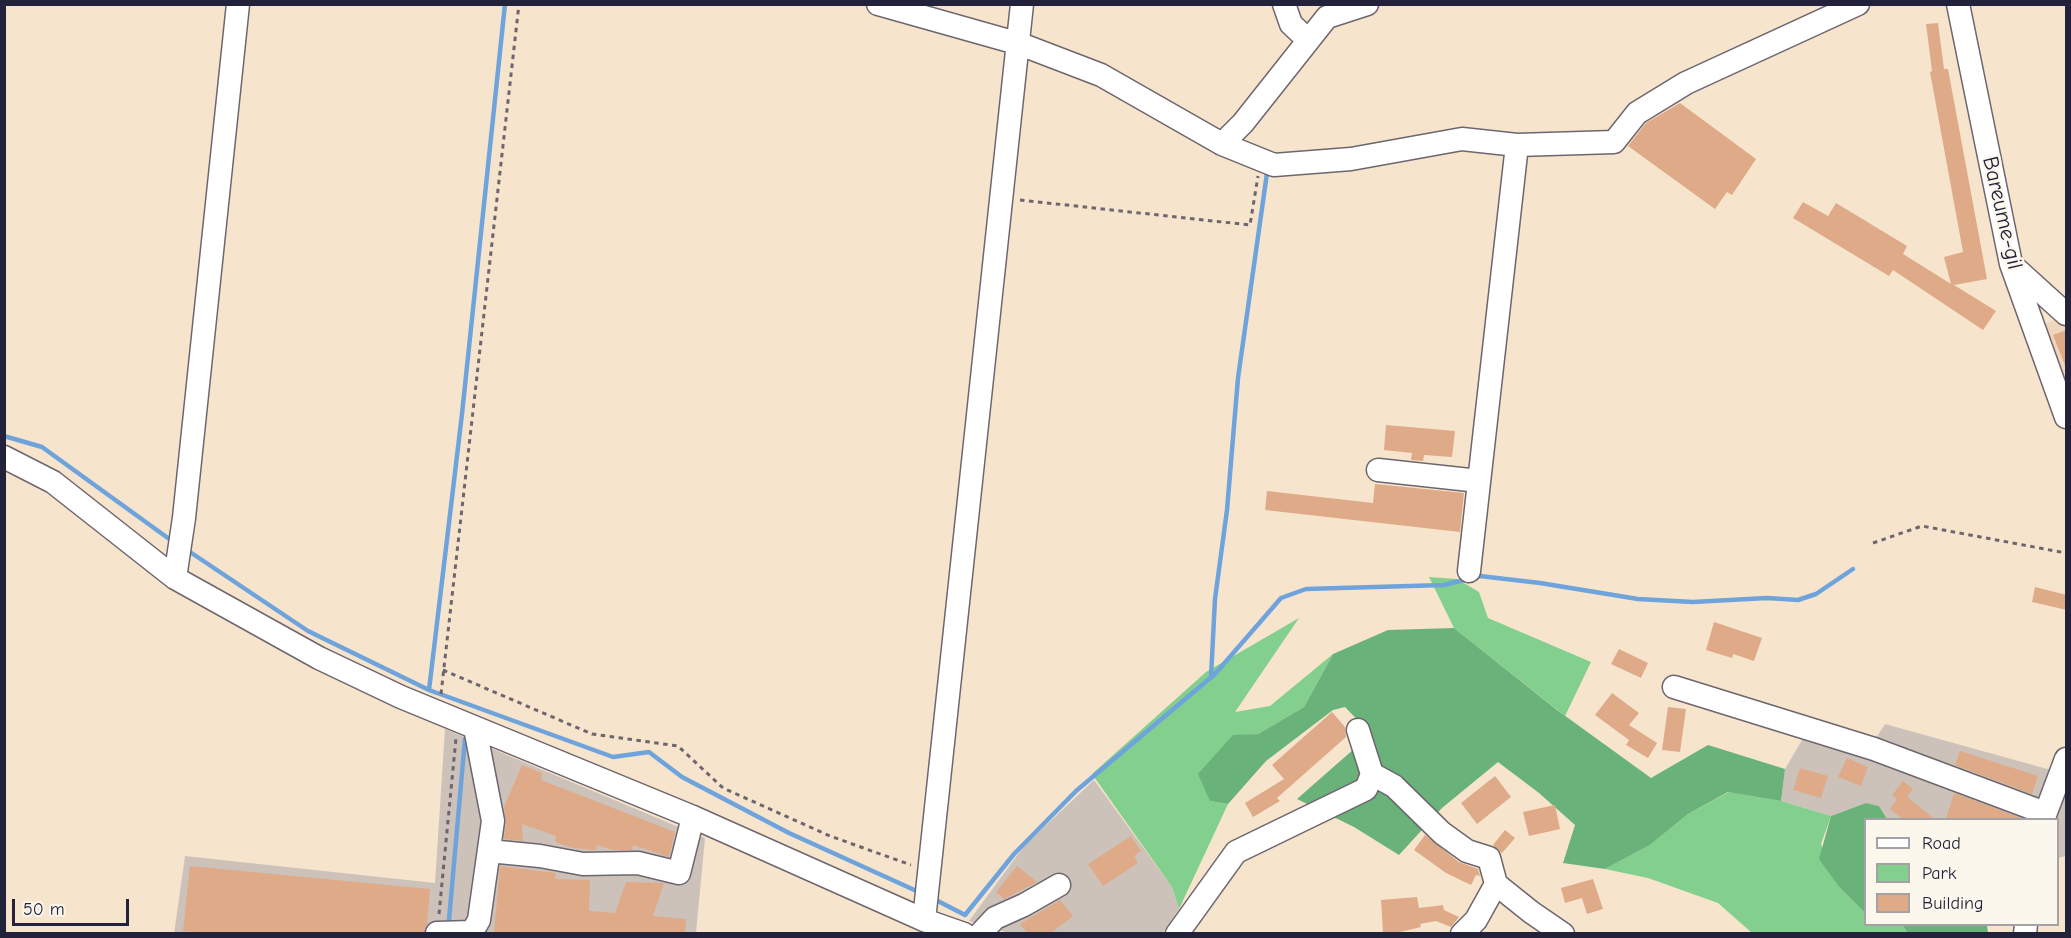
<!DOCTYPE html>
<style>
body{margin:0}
#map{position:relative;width:2071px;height:938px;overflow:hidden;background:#f7e4cd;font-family:"Comic Neue",sans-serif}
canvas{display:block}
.frame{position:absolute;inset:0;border:6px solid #22223b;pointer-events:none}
.legend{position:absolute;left:1864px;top:818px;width:195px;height:108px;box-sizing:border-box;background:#fbf7ec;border:2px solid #a4a2a5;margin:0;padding:8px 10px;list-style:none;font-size:18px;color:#22223b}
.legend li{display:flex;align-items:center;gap:12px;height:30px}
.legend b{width:30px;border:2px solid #a4a2a5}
.scale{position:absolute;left:12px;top:899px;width:117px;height:27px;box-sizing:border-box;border:3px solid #22223b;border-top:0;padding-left:8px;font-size:18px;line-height:21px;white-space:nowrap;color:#22223b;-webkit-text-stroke:4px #fbf7ec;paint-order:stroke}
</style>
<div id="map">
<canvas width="2071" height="938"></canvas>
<div class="frame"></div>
<ul class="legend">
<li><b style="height:8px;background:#fff"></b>Road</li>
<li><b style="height:16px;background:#82cf8e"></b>Park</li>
<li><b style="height:16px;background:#dfaa88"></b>Building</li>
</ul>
<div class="scale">50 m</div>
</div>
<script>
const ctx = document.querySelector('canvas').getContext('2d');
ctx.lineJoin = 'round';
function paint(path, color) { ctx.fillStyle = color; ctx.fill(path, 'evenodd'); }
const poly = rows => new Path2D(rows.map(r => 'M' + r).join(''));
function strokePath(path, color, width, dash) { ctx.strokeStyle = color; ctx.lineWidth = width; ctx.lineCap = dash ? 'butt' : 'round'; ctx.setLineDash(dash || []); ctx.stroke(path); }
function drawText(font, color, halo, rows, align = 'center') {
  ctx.font = font + ' "Comic Neue",sans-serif'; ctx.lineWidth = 5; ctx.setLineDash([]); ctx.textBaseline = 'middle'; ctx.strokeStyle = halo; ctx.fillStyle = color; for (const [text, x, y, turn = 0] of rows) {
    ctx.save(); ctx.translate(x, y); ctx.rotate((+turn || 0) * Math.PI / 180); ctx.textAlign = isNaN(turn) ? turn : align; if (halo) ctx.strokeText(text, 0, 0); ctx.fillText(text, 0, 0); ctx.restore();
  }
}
paint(poly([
 [2062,317,2066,321,2066,384,2042,325]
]), '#efd6bc');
paint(poly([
 [1812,723,1873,743,1885,724,2051,770,2037,819,1887,819,1879,806,1866,803,1831,816,1781,801,1785,769],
 [445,729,705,838,696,933,174,934,185,856,435,883],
 [1094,780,1172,887,1179,909,1163,933,1008,933,969,921,1024,846],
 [2066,787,2066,856,2058,858,2056,820]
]), '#cdc2b9');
paint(poly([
 [1429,577,1457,579,1479,592,1488,618,1591,662,1565,716,1454,628],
 [1299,618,1235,712,1270,706,1333,654,1304,707,1258,734,1233,736,1210,801,1228,804,1179,909,1172,887,1092,774,1206,672],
 [1729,792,1781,801,1831,816,1821,844,1840,888,1865,913,1866,924,1902,925,1908,933,1752,933,1718,903,1648,878,1605,869,1650,845,1688,814]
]), '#82cf8e');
paint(poly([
 [1454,628,1557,710,1651,778,1708,745,1785,769,1781,801,1728,792,1688,814,1650,845,1605,869,1563,863,1575,825,1539,793,1498,762,1442,808,1399,855,1354,827,1297,799,1371,734,1345,707,1333,710,1266,761,1228,804,1210,801,1198,774,1233,735,1258,734,1304,707,1333,654,1388,630],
 [1866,803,1879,806,1887,819,1866,820,1865,913,1840,888,1819,859,1831,816],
 [1902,925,1987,925,1988,933,1908,933]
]), '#69b279');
strokePath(poly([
 [4,436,42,447,172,541],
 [187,550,308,631,429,690,613,757,649,752,682,777,789,833,921,893],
 [1211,677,1215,599,1227,510,1238,378,1267,173],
 [429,690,462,414,505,4],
 [934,899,965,915,1014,854,1076,791,1215,674,1281,598,1306,589,1444,585,1480,576,1540,583,1638,599,1693,602,1767,598,1798,600,1816,594,1853,569],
 [449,920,465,739]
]), '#6fa3dc', 4.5);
paint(poly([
 [1938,23,1944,69,1948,69,1987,279,1954,285,1996,311,1983,330,1893,270,1889,276,1793,218,1803,202,1828,216,1836,203,1907,246,1903,254,1951,284,1944,257,1963,252,1930,72,1932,71,1926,24],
 [1680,103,1756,159,1732,195,1727,192,1715,209,1628,146,1646,123],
 [2067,330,2067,368,2066,368,2053,335],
 [1386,425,1455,431,1452,457,1424,455,1423,461,1411,460,1412,453,1384,450],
 [1375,484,1464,493,1460,532,1265,510,1267,491,1373,503],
 [2035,587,2067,595,2067,610,2032,602],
 [1714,622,1762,638,1754,661,1733,654,1732,658,1706,650],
 [1619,649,1648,663,1641,678,1611,664],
 [1612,693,1639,713,1629,725,1657,743,1648,758,1626,745,1629,740,1595,715],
 [1668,707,1686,709,1680,752,1662,750],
 [1332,712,1345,727,1346,737,1277,798,1280,801,1253,817,1245,803,1284,779,1272,765],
 [1960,751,2038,776,2032,794,1955,765],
 [1847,758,1868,767,1861,786,1838,777],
 [522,765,542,773,541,780,675,832,669,857,633,845,632,850,613,850,597,845,596,850,573,848,555,842,556,836,522,824,523,841,504,839,506,823,504,807],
 [1800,768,1828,776,1821,798,1793,790],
 [1495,776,1511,797,1477,824,1461,803],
 [1903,781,1913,789,1907,797,1935,819,1903,819,1890,809,1897,799,1892,795],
 [1954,793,2024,819,1946,819],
 [1555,805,1560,829,1529,836,1523,812],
 [1505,830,1515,838,1502,853,1493,845],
 [1425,835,1459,862,1478,869,1480,876,1476,875,1471,885,1446,873,1414,850],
 [1131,836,1141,851,1134,856,1138,863,1103,886,1088,864],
 [190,866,430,889,427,925,424,933,208,933,183,931],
 [500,866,556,873,555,879,590,880,589,911,615,913,626,882,664,883,653,916,686,919,685,933,494,933],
 [1017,866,1037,882,1004,899,996,892],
 [1593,879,1603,909,1587,914,1582,898,1565,903,1561,888],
 [1417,897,1419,908,1443,905,1444,910,1459,917,1451,927,1436,921,1420,924,1421,927,1396,933,1383,933,1381,900],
 [1060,900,1073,916,1051,933,1028,933,1020,924]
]), '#dfaa88');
const minor = poly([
 [878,4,1020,44,1101,75,1222,144,1243,123,1327,17,1367,4],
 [1284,4,1291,24,1308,40],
 [1958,4,2011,264,2066,417],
 [1222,144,1274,165,1351,159,1462,139,1517,145,1614,142,1637,113,1686,83,1858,4],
 [2014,267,2066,314],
 [4,457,53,482,175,578,319,658,401,697,693,817,924,920,964,934],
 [1378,470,1479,481],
 [1469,571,1517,145],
 [175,578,184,518,238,4],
 [1674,687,1874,749,2045,813],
 [1358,730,1372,774,1394,786,1442,833,1467,851,1489,858,1496,884],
 [2043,820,2066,759],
 [489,851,540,856,583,864,638,863,679,873,693,817],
 [924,920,1022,4],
 [437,933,472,932,479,920,493,821,475,728],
 [980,934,995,918,1024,905,1059,885],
 [1177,934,1236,852,1366,789,1372,774],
 [1462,934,1476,920,1496,884,1531,912,1563,934],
 [2025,934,2026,924]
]);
strokePath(minor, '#6d666e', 25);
strokePath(poly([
 [1020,200,1250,225,1258,176],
 [1873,543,1922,526,2066,553],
 [443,670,592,734,678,746,723,788,830,836,911,865],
 [441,694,519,4],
 [439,914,456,738]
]), '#6d666e', 3, [4.5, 4.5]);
strokePath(minor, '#fff', 22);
drawText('22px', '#22223b', '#fbf7ec', [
 ["Bareume-gil",2002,213,77]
]);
</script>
